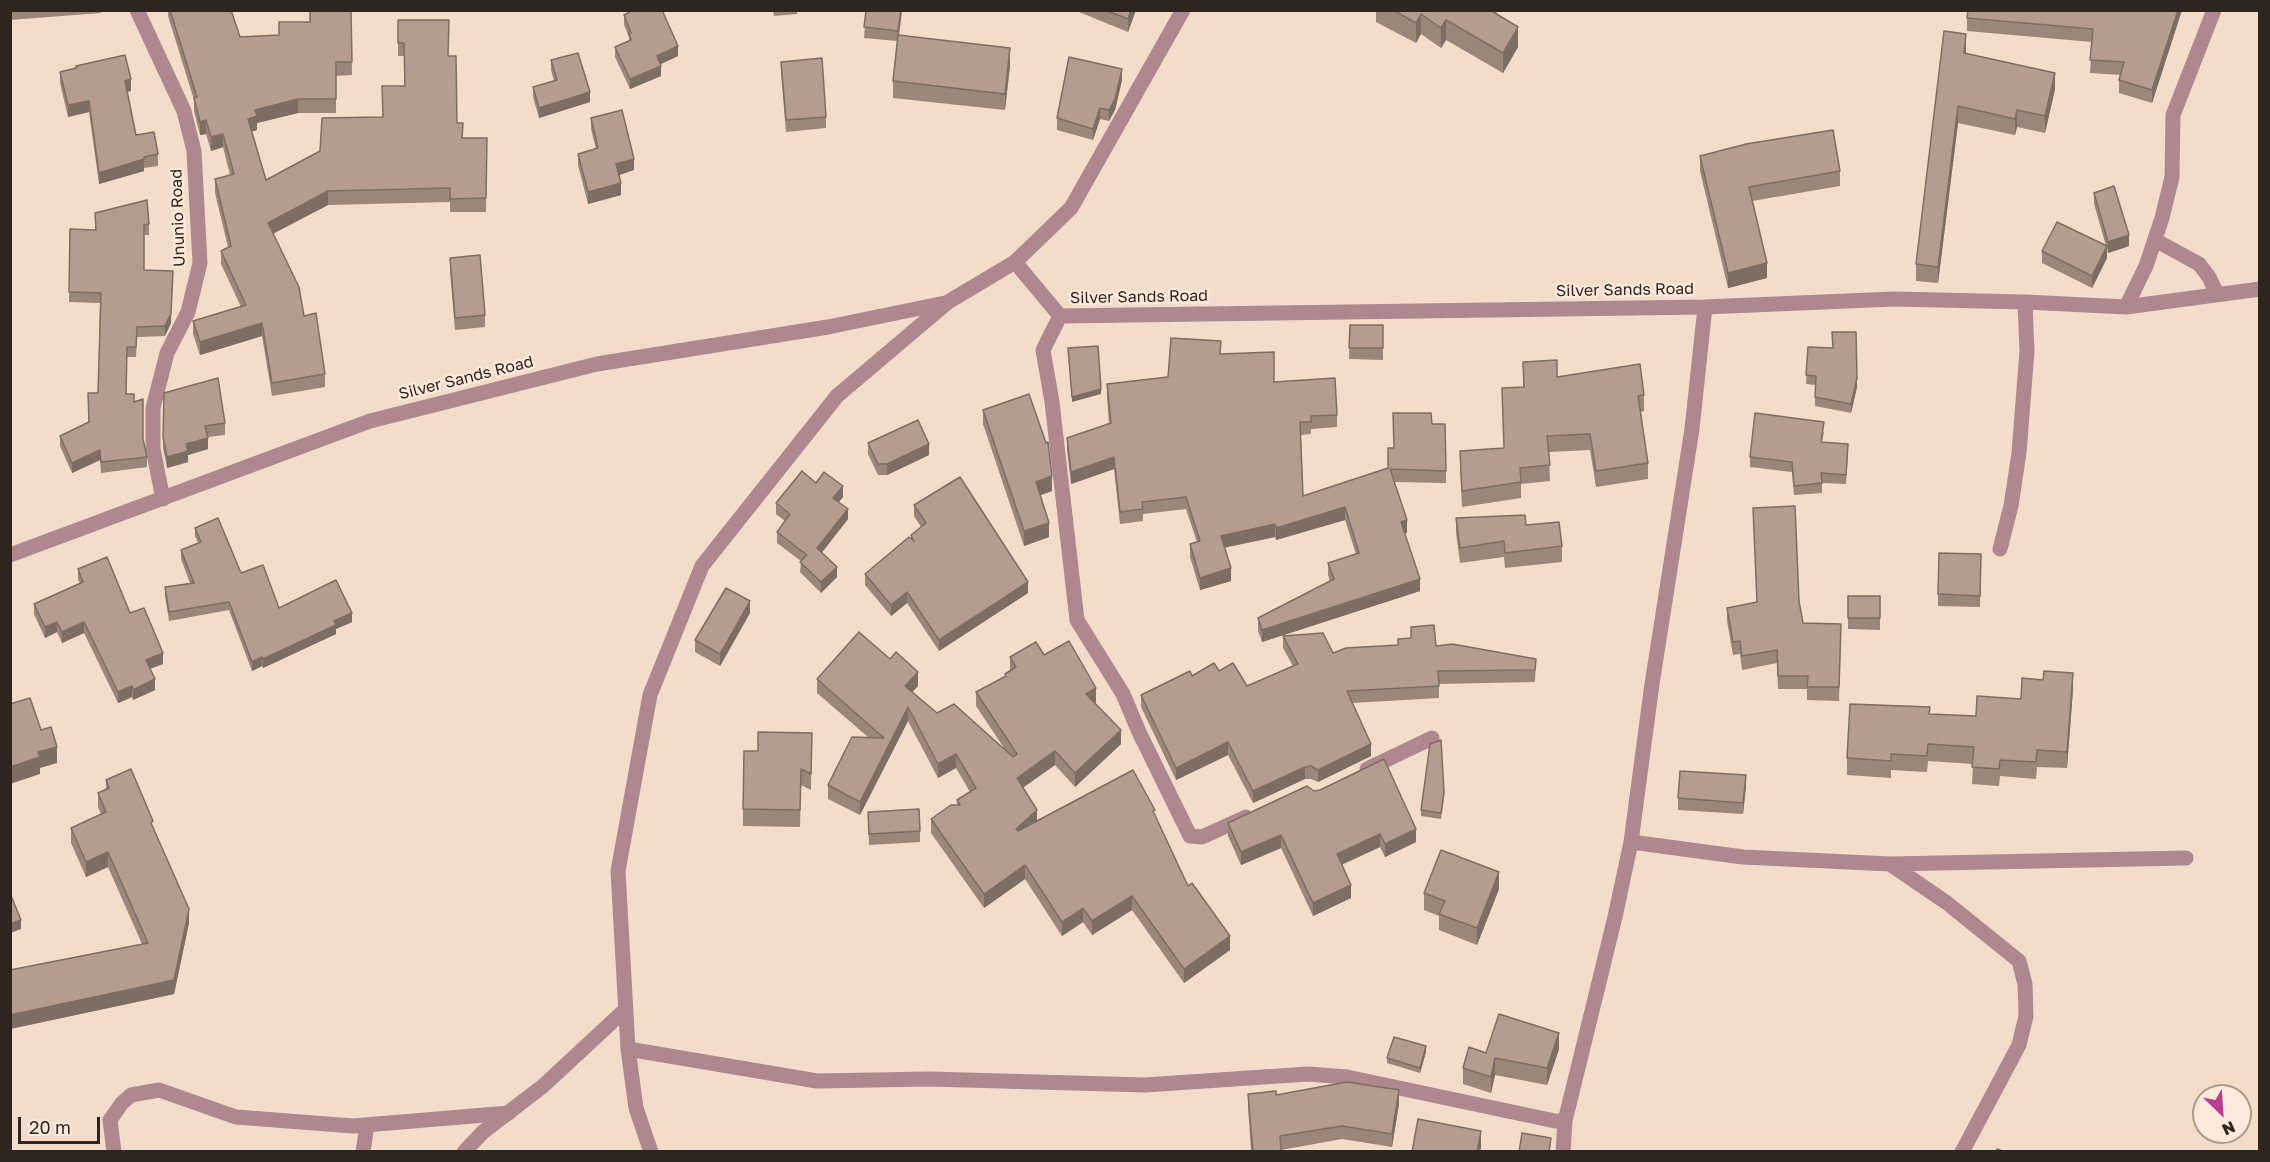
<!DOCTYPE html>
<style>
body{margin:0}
#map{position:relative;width:2270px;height:1162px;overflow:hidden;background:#f4dcca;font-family:"Golos Text",sans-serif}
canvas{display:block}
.frame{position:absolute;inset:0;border:12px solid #2d251e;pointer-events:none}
.north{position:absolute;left:2192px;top:1084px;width:60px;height:60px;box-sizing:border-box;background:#feeadc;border:2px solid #aa9b90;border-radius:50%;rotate:155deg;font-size:16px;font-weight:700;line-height:24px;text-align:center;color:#2d251e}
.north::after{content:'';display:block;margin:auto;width:21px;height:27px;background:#ba3e8e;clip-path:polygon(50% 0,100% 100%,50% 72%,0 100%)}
.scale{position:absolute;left:18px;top:1117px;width:82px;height:27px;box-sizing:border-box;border:3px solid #2d251e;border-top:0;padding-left:8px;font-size:18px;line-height:21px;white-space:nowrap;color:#2d251e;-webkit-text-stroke:4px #feeadc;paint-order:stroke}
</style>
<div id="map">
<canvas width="2270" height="1162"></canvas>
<div class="frame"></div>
<div class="north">N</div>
<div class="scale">20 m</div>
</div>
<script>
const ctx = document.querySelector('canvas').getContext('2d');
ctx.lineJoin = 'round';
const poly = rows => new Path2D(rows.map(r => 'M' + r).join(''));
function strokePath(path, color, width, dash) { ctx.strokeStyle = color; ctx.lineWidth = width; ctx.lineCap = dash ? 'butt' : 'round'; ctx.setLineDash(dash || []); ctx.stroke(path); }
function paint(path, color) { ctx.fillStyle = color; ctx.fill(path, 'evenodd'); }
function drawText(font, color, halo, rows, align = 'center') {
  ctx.font = font + ' "Golos Text",sans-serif'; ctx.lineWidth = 4.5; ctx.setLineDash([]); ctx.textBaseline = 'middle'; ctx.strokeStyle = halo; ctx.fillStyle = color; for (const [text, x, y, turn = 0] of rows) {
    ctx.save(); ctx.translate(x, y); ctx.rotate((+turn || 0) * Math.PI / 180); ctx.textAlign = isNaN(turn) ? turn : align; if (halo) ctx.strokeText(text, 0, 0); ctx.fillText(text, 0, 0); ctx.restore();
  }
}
strokePath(poly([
 [137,10,184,111,194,151,200,263,188,312,167,353,153,408,153,449,163,499],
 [2155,240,2199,264,2209,277,2217,294],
 [1015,262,1060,316],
 [2126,307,2146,266,2162,218,2172,177,2173,115,2214,10],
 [1060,316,1705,307,1894,299,2025,302,2126,307,2260,289],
 [1060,316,1043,350,1052,402,1077,620,1123,694,1139,732,1190,836,1202,837,1246,817],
 [2000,549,2011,506,2019,453,2027,351,2025,302],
 [10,555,370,421,597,364,828,327,945,303],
 [1367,769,1432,738],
 [1631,842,1743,857,1890,864,2186,858],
 [1890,864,1947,903,2019,961,2025,984,2026,1016,2019,1045,1962,1152],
 [628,1049,817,1081,929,1079,1145,1085,1308,1074,1347,1077,1555,1121,1565,1121],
 [114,1152,110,1120,122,1103,131,1095,159,1090,236,1117,353,1126,509,1113],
 [363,1152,367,1125],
 [464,1152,483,1132,543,1086,626,1009],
 [651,1152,636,1108,628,1049,618,871,650,695,702,566,837,396,948,302,1015,262,1071,208,1183,10],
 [1563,1152,1565,1121,1615,917,1631,842,1652,684,1692,429,1705,307]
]), '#af878f', 15);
paint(poly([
 [10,10,101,10,101,13,10,20],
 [168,10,231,10,240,37,279,35,310,22,351,10,352,75,336,76,336,113,298,113,257,123,257,130,252,131,266,180,320,151,383,117,404,86,404,56,398,56,398,20,448,56,457,123,463,138,487,138,486,212,450,212,450,202,328,205,273,234,325,374,325,387,272,396,262,336,200,355,193,334,193,321,241,307,221,264,221,251,228,247,215,193,215,179,230,175,223,147,211,151,206,134,200,135,194,111,194,100,168,16],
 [773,10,797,10,797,14,774,16],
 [866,10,907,10,902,11,899,36,1010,65,1005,110,893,98,893,81,897,41,864,38],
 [1074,10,1136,10,1128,32],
 [1376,10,1498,10,1496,14,1518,47,1503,73,1446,40,1441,48,1421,34,1416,43,1376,22],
 [2182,10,2152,103,2119,93,2119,80,2121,75,2090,73,2092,42,1967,31,1967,18],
 [624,15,678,56,660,64,661,76,630,89,615,57,615,47,629,41,629,37,624,25],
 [1966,51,1966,54,2055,89,2045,133,2017,127,2015,135,1958,123,1938,283,1916,281,1916,264],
 [551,60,590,102,539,118,533,97,533,87,554,81,551,70],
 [781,62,826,117,826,128,786,132,781,73],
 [60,72,131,91,127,92,136,135,158,154,158,166,144,168,144,171,99,184,89,112,68,117,60,83],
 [1122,80,1115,110,1109,121,1100,119,1093,140,1057,130,1057,118],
 [591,118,634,170,619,175,621,195,588,204,578,165,578,154,596,149,591,129],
 [1700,156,1840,171,1840,186,1752,201,1767,278,1728,288,1700,171],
 [2094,193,2129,246,2108,253,2107,248,2107,258,2092,288,2042,263,2042,251,2106,246,2094,204],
 [95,213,149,224,149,235,144,235,144,270,171,323,165,336,137,337,136,357,127,357,126,394,134,402,143,439,147,457,147,467,101,473,100,460,72,473,60,446,60,436,89,422,98,393,100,303,69,302,70,229,95,230],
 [450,258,485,315,485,327,455,330,450,270],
 [1350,325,1383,325,1383,360,1349,359],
 [1808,347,1857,387,1851,413,1815,406,1815,385,1806,384],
 [1221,354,1337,415,1337,427,1311,429,1311,434,1301,435,1303,496,1388,468,1393,448,1432,424,1446,471,1446,483,1394,482,1407,533,1405,533,1420,591,1262,642,1258,631,1258,618,1330,581,1328,575,1328,563,1356,554,1345,520,1276,540,1275,537,1224,548,1231,581,1200,590,1190,557,1190,544,1197,542,1186,509,1143,514,1143,521,1120,524,1114,469,1071,484,1067,450,1067,438,1109,424,1107,396,1107,384,1168,377],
 [1523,362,1557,377,1644,395,1644,411,1641,412,1648,463,1648,479,1596,487,1590,450,1549,452,1550,481,1521,484,1521,498,1462,507,1460,467,1460,451,1504,448,1502,388,1523,387],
 [164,393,225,423,225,435,208,437,208,449,188,455,188,462,167,468,163,448],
 [983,410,1052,491,1040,495,1049,537,1024,546,983,424],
 [1824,432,1822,442,1848,454,1846,484,1822,483,1822,493,1794,495,1792,472,1750,467,1750,457],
 [868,443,929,455,887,475,878,475,868,454],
 [816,483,843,497,839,502,848,519,821,553,837,577,821,593,800,572,801,561,777,543,777,532,785,521,776,514,776,503],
 [914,505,1028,593,939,651,907,603,891,616,865,585,865,574,911,539,911,535,921,527,914,516],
 [1753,508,1799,601,1803,623,1841,637,1839,701,1807,700,1807,689,1778,689,1777,663,1742,670,1740,654,1733,655,1727,621,1727,608,1757,602],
 [1456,518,1526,525,1562,546,1562,562,1505,568,1504,557,1460,563,1456,533],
 [195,528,241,573,279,608,352,622,336,629,336,634,263,668,262,666,252,671,229,610,169,621,165,596,165,587,190,583,181,559,181,550,198,543,195,536],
 [1981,566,1980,607,1938,606,1938,594],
 [78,569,130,613,163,664,150,669,155,690,133,700,132,697,118,703,84,633,62,643,57,632,45,638,34,614,34,604,80,583,78,580],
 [1848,596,1880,596,1880,630,1848,629],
 [750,613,720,666,695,652,695,640],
 [1411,627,1436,646,1536,659,1535,682,1439,684,1439,698,1352,703,1371,756,1318,782,1311,779,1305,779,1253,803,1228,755,1176,780,1141,707,1141,695,1192,676,1219,671,1247,686,1293,666,1283,648,1283,636,1333,653,1398,645,1411,638],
 [1044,655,1096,702,1095,703,1121,744,1075,787,1055,765,1023,787,1037,821,1155,816,1188,886,1230,950,1184,983,1132,910,1092,935,1083,922,1062,936,1025,879,984,908,931,833,931,819,957,805,957,800,970,792,956,768,938,778,908,721,860,815,828,799,828,785,868,737,817,693,817,679,918,686,912,692,937,713,1004,748,976,706,976,692,1005,677,1005,674,1010,670,1010,657],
 [2073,689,2067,768,2037,767,2036,779,2000,776,1999,786,1972,784,1973,764,1928,761,1927,772,1891,770,1891,778,1847,775,1847,758,1930,714,1976,716,2021,699],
 [812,733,811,790,801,785,800,827,743,826,743,809,758,751],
 [106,780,153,829,189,923,174,994,10,1029,10,970,142,944,108,867,86,877,71,843,71,828,101,814,98,807,98,793,106,789],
 [1746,786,1743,814,1678,810,1678,798],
 [1314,791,1416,842,1385,857,1380,847,1342,864,1351,898,1313,916,1281,848,1241,865,1228,836,1228,823],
 [1444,798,1441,819,1421,816,1421,810],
 [868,812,920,831,920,842,869,845],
 [1499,889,1477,945,1439,930,1439,916,1424,910,1424,893],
 [1559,1049,1547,1085,1495,1075,1491,1093,1463,1084,1463,1068,1486,1053],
 [1426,1052,1420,1073,1387,1063,1387,1058],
 [1248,1094,1276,1095,1399,1104,1392,1147,1342,1139,1281,1150,1281,1152,1251,1152,1248,1107]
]), '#9b867a');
paint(poly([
 [901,10,902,10,898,41,898,31],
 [1131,10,1136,10,1128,32,1128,19],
 [2178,10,2182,10,2152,103,2152,90],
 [1421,14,1421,34,1416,43,1416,23],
 [1446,20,1446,40,1441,48,1441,28],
 [1518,27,1518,47,1503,73,1503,53],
 [1966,34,1966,51,1964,70,1964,53],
 [678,46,678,56,657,66,657,56],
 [1010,48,1010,65,1005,110,1005,94],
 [661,66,661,76,630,89,630,79],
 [1122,69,1122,80,1115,110,1109,121,1109,110],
 [2055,73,2055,89,2045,133,2045,116],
 [131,79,131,91,125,92,125,81],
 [590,92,590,102,539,118,539,108],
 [298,99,298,113,257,123,257,130,248,133,248,119,255,110],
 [89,101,89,112,68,117,68,105],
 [1958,106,1958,123,1938,283,1938,267],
 [1100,108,1100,119,1093,140,1093,129],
 [2017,110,2017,127,2015,135,2015,119],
 [206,120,206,134,200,135,200,122],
 [223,134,223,147,211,151,211,137],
 [144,159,144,171,99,184,99,173],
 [634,159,634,170,616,176,616,164],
 [621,183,621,195,588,204,588,192],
 [328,191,328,205,268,236,268,223],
 [2129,235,2129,246,2108,253,2108,242],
 [2107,246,2107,258,2092,288,2092,276],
 [1767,263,1767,278,1728,288,1728,273],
 [173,271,171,323,165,336,165,326],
 [262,323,262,336,200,355,200,342],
 [1857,378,1857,387,1851,413,1851,404],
 [1101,389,1101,394,1072,402,1072,397],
 [208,438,208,449,188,455,188,462,167,468,167,457,186,444],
 [929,444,929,455,887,475,887,464],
 [100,450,100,460,72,473,72,463],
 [1114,457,1114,469,1071,484,1071,472],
 [1052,476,1052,491,1036,497,1036,482],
 [843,486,843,497,833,508,833,498],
 [1345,507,1345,520,1276,540,1276,528],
 [848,509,848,519,817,559,817,548],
 [1407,520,1407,533,1401,534,1401,522],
 [1049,523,1049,537,1024,546,1024,531],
 [1275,524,1275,537,1221,548,1221,536],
 [837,567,837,577,821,593,821,582],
 [1231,568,1231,581,1200,590,1200,578],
 [1420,579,1420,591,1262,642,1262,630],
 [1028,582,1028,593,939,651,939,640],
 [907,592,907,603,891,616,891,605],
 [750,601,750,613,720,666,720,654],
 [352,613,352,622,336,629,336,634,263,668,263,659,334,621],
 [57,622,57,632,45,638,45,627],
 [84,622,84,633,62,643,62,632],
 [163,653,163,664,146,670,146,660],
 [262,657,262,666,252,671,252,662],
 [918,672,918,686,905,700,905,686],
 [2073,673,2073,689,2067,768,2067,752],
 [155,679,155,690,133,700,133,690],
 [132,686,132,697,118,703,118,692],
 [1096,688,1096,702,1086,708,1086,694],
 [908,707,908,721,860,815,860,802],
 [1121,730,1121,744,1075,787,1075,773],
 [1228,742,1228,755,1176,780,1176,768],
 [1371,744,1371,756,1318,782,1318,770],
 [57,747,57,763,40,768,40,774,10,784,10,767,38,752],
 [1055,751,1055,765,1017,792,1017,778],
 [956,754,956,768,938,778,938,764],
 [1305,767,1305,779,1253,803,1253,791],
 [1746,775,1746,786,1743,814,1743,803],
 [1037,810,1037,824,1016,843,1016,829],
 [1416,829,1416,842,1385,857,1385,844],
 [1380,834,1380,847,1337,867,1337,854],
 [1281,835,1281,848,1241,865,1241,852],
 [108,852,108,867,86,877,86,862],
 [1025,865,1025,879,984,908,984,894],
 [1499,872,1499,889,1477,945,1477,928],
 [1351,885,1351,898,1313,916,1313,903],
 [1132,896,1132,910,1092,935,1092,921],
 [1083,908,1083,922,1062,936,1062,922],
 [189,909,189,923,174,994,10,1029,10,1015,174,980],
 [21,920,21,929,10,933,10,924],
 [1230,936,1230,950,1184,983,1184,969],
 [1559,1033,1559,1049,1547,1085,1547,1068],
 [1426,1046,1426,1052,1420,1073,1420,1068],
 [1495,1058,1495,1075,1491,1093,1491,1077],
 [1399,1090,1399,1104,1392,1147,1392,1134],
 [1481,1131,1481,1148,1480,1152,1477,1152]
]), '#7e6d63');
const building = poly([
 [170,10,231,10,240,37,279,35,279,22,310,22,310,10,351,10,352,62,336,62,336,99,298,99,255,110,257,116,248,119,266,180,320,151,322,118,383,117,382,86,405,86,404,43,398,43,398,20,449,20,448,56,456,56,457,123,463,123,462,138,487,138,486,198,450,199,450,188,328,191,268,223,299,287,304,316,316,313,325,374,272,383,262,323,200,342,193,321,246,305,221,251,231,246,215,179,234,174,223,134,211,137,206,120,200,122,194,98,197,97,170,10],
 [633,10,662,10,678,46,657,56,661,66,630,79,615,47,631,40,629,34,631,33,624,15,633,10],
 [866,10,901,10,898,31,864,27,866,10],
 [1105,10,1131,10,1128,19,1105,10],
 [1393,10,1490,10,1518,27,1503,53,1446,20,1441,28,1421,14,1416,23,1393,10],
 [1968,10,2178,10,2152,90,2119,80,2124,62,2090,60,2093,29,1967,18,1968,10],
 [1944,31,1966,34,1964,53,2055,73,2045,116,2017,110,2015,119,1958,106,1938,267,1916,264,1944,31],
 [898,35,1010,48,1005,94,893,81,898,35],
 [578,53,590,92,539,108,533,87,557,80,551,60,578,53],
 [125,55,131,79,125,81,136,135,154,132,158,154,144,157,144,159,99,173,89,101,68,105,60,72,76,68,76,66,125,55],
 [1069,57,1122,69,1115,99,1109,110,1100,108,1093,129,1057,118,1069,57],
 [822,58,826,117,786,120,781,62,822,58],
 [622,110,634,159,616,164,621,183,588,192,578,154,598,148,591,118,622,110],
 [1833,130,1840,171,1749,187,1767,263,1728,273,1700,156,1746,144,1833,130],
 [2114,186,2129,235,2108,242,2094,193,2114,186],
 [147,200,149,224,144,225,144,270,173,271,171,313,165,326,137,327,136,347,127,347,126,394,134,394,134,402,143,399,143,439,147,457,101,462,100,450,72,463,60,436,89,422,88,393,98,393,101,293,69,292,70,229,96,230,95,213,147,200],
 [2057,222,2107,246,2092,276,2042,251,2057,222],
 [480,255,485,315,455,318,450,258,480,255],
 [1350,325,1383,325,1383,348,1349,348,1350,325],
 [1832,332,1856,332,1857,378,1851,404,1815,397,1816,376,1806,375,1808,347,1833,348,1832,332],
 [1171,338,1221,341,1220,354,1274,352,1274,382,1335,378,1337,415,1311,416,1311,422,1300,422,1303,496,1388,468,1388,448,1394,448,1393,413,1431,413,1432,424,1445,424,1446,471,1390,469,1407,520,1401,522,1420,579,1262,630,1258,618,1334,579,1328,563,1359,553,1345,507,1276,528,1275,524,1221,536,1231,568,1200,578,1190,544,1200,541,1186,497,1142,502,1143,509,1120,512,1114,457,1071,472,1067,438,1111,423,1107,384,1168,377,1171,338],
 [1098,346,1101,389,1072,397,1068,348,1098,346],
 [1557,360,1557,377,1640,364,1644,395,1638,396,1648,463,1596,471,1590,434,1547,436,1550,465,1520,468,1521,482,1462,491,1460,451,1504,448,1502,388,1524,387,1523,362,1557,360],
 [218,378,225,423,205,426,208,438,186,444,188,451,167,457,163,437,164,393,218,378],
 [1029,394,1046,443,1048,442,1052,476,1036,482,1049,523,1024,531,983,410,1029,394],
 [1755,413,1824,422,1821,442,1848,444,1846,475,1821,473,1822,483,1794,486,1792,462,1750,457,1755,413],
 [918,420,929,444,887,464,878,464,868,443,918,420],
 [802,471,816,483,824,472,843,486,833,498,848,509,817,548,837,567,821,582,800,562,807,555,777,532,790,514,776,503,802,471],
 [960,477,1028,582,939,640,907,592,891,605,865,574,909,537,914,541,911,535,926,523,914,505,960,477],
 [1795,506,1799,601,1803,623,1841,624,1839,687,1807,687,1808,676,1778,676,1777,650,1742,656,1740,641,1733,642,1727,608,1757,602,1753,508,1795,506],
 [1525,515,1526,525,1559,522,1562,546,1505,553,1504,541,1460,548,1456,518,1525,515],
 [218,518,241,573,263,565,279,608,336,580,352,613,334,621,336,625,263,659,262,657,252,662,229,602,169,612,165,587,194,583,181,550,201,542,195,528,218,518],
 [1939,553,1981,554,1980,596,1938,594,1939,553],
 [107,557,130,613,144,608,163,653,146,660,155,679,133,690,132,686,118,692,84,622,62,632,57,622,45,627,34,604,83,582,78,569,107,557],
 [726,588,750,601,720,654,695,640,726,588],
 [1848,596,1880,596,1880,618,1848,618,1848,596],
 [1434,625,1436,646,1452,644,1536,659,1535,670,1438,671,1439,686,1347,691,1371,744,1318,770,1311,766,1305,767,1253,791,1228,742,1176,768,1141,695,1190,671,1192,676,1214,663,1219,671,1233,663,1247,686,1298,664,1283,636,1323,633,1333,653,1346,648,1398,645,1398,639,1411,638,1411,627,1434,625],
 [859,632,890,659,896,652,918,672,905,686,937,713,954,704,1013,757,1017,754,976,692,1006,676,1005,674,1016,667,1010,657,1036,642,1044,655,1069,641,1096,688,1086,694,1121,730,1075,773,1055,751,1017,778,1037,810,1016,829,1018,831,1133,770,1155,810,1153,811,1188,886,1192,883,1230,936,1184,969,1132,896,1092,921,1083,908,1062,922,1025,865,984,894,931,819,951,805,960,805,957,800,976,788,956,754,938,764,908,707,860,802,828,785,852,737,884,738,817,679,859,632],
 [2044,671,2073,673,2067,752,2037,750,2036,762,2000,760,1999,769,1972,767,1974,747,1928,744,1927,756,1891,754,1891,761,1847,758,1850,704,1930,707,1929,714,1976,716,1977,696,2021,699,2022,678,2043,680,2044,671],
 [30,698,41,730,51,727,57,747,38,752,40,757,10,767,10,704,30,698],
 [758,732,812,733,811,774,801,769,800,810,743,809,744,751,758,751,758,732],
 [1441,740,1444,792,1441,813,1421,810,1430,744,1441,740],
 [1384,759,1416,829,1385,844,1380,834,1337,854,1351,885,1313,903,1281,835,1241,852,1228,823,1307,786,1314,791,1320,790,1384,759],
 [131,769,153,821,151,823,189,909,174,980,10,1015,10,970,148,943,108,852,86,862,71,828,106,812,98,793,109,788,106,780,131,769],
 [1680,771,1746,775,1743,803,1678,798,1680,771],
 [919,809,920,831,869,834,868,812,919,809],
 [1441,850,1499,872,1477,928,1439,914,1445,901,1424,893,1441,850],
 [10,893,21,920,10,924,10,893],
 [1499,1014,1559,1033,1547,1068,1495,1058,1491,1077,1463,1068,1469,1047,1486,1053,1499,1014],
 [1394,1037,1426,1046,1420,1068,1387,1058,1394,1037],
 [1347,1082,1399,1090,1392,1134,1342,1126,1280,1136,1281,1152,1253,1152,1248,1094,1276,1091,1276,1095,1347,1082],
 [1418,1119,1481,1131,1477,1152,1412,1152,1418,1119],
 [1522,1133,1551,1138,1549,1152,1519,1152,1522,1133],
 [1997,1149,2005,1152,1996,1152,1997,1149]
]);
paint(building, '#b49c8e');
strokePath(building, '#7e6d63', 1.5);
drawText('16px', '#2d251e', '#feeadc', [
 ["Ununio Road",178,218,-92],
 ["Silver Sands Road",1625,290,-1],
 ["Silver Sands Road",1139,297,-1],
 ["Silver Sands Road",466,378,-14]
]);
</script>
